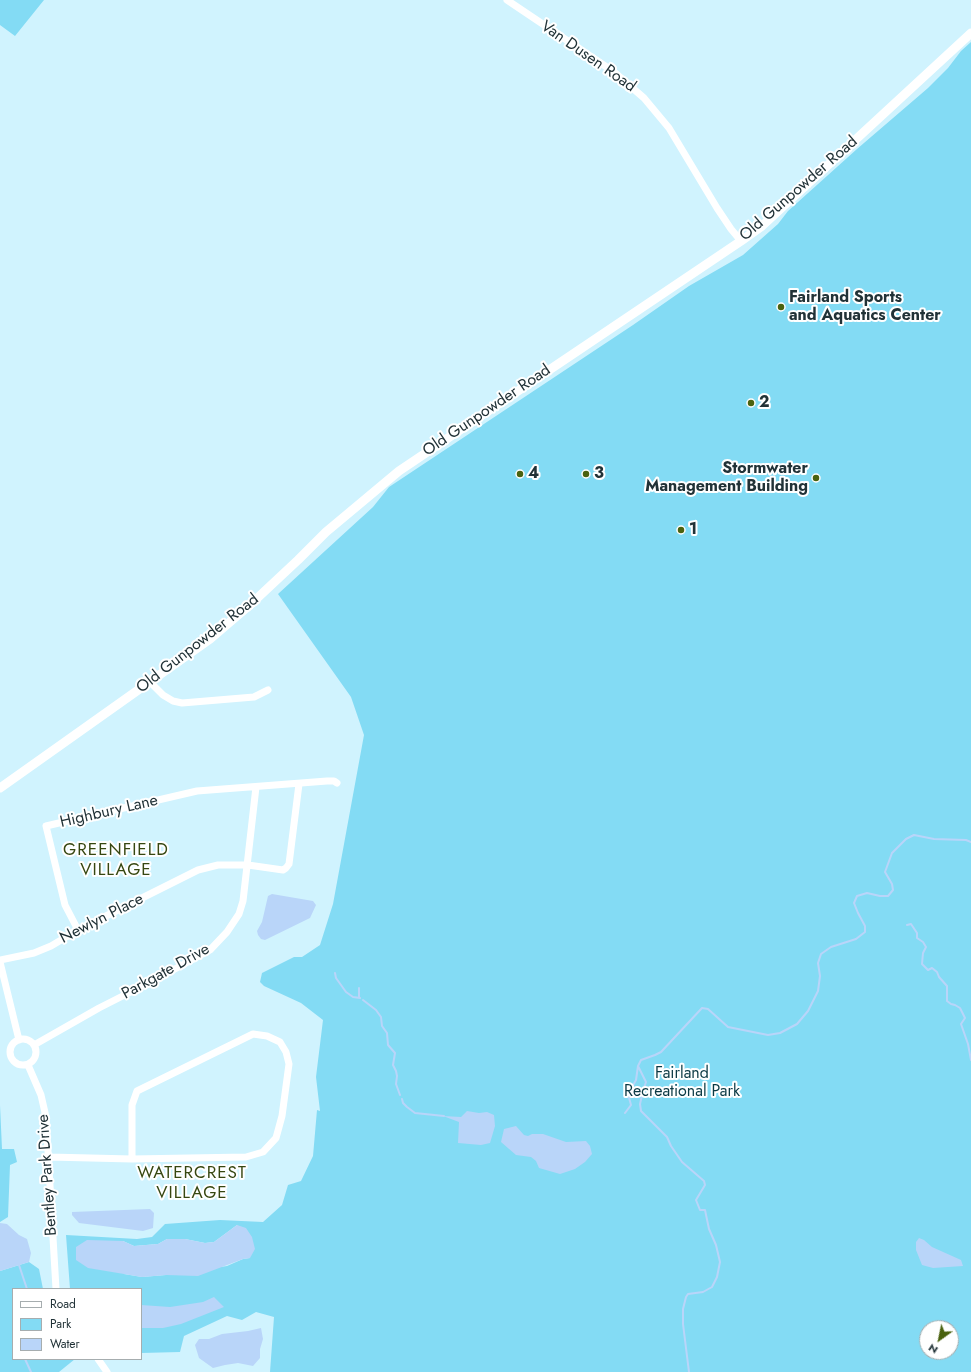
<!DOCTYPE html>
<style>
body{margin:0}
#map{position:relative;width:971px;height:1372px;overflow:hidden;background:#d0f3fe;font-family:Jost,sans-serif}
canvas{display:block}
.legend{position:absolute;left:12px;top:1288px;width:130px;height:72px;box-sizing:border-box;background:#fff;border:1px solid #a6adaf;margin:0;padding:5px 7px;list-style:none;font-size:12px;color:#213237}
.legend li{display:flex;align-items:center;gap:8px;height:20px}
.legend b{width:20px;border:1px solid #a6adaf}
.north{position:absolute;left:919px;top:1320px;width:40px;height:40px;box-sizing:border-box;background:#fff;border:1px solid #a6adaf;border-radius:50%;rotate:213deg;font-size:11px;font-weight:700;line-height:16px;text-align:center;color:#213237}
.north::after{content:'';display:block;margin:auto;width:14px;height:18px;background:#4a620f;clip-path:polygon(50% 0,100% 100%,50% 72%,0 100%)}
</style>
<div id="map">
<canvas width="971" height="1372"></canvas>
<ul class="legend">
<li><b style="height:5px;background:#fff"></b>Road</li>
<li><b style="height:11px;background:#83dbf4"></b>Park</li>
<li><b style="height:11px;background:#b9d5f9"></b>Water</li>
</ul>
<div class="north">N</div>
</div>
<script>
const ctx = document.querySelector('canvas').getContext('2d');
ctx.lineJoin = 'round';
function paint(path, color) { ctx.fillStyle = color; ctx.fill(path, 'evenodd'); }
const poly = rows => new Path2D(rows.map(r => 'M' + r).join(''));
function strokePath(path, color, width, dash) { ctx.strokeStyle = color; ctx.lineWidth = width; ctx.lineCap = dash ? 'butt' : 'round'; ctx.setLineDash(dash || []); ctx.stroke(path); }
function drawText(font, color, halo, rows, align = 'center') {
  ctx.font = font + ' Jost,sans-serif'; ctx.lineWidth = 4; ctx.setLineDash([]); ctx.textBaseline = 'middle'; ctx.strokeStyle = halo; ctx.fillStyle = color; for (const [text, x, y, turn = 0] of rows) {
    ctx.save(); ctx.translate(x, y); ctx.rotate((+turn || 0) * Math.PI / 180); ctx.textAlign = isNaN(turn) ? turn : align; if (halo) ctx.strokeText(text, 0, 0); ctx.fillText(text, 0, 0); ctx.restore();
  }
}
paint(poly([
 [0,0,44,0,15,36,0,25],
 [971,42,971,1372,270,1372,274,1317,256,1312,242,1320,227,1316,184,1336,180,1352,141,1353,141,1289,70,1289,66,1235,137,1239,152,1237,165,1224,220,1220,263,1222,282,1205,288,1185,301,1181,313,1156,317,1110,320,1111,316,1077,323,1020,301,1003,264,986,260,982,262,973,294,957,302,957,320,945,333,904,364,735,351,697,278,594,373,507,389,487,633,325,689,286,743,255,778,224,788,211,857,149,928,88,948,68,961,51],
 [237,1225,250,1258,243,1259,227,1266,166,1275,142,1277,124,1274,107,1242,123,1241,134,1246,158,1244,167,1239,185,1239,205,1243,214,1242],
 [927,1328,951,1328,951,1352,927,1352],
 [0,1105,2,1149,14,1149,17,1162,10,1165,8,1217,0,1222],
 [29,1262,39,1269,43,1289,13,1289,13,1359,75,1359,59,1372,0,1372,0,1271]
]), '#83dbf4');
paint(poly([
 [272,894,313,901,316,905,310,918,265,940,261,939,258,935,257,931,262,922,268,896],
 [467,1111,479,1113,487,1112,494,1115,495,1126,490,1143,481,1145,458,1143,459,1122,443,1116,461,1117],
 [516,1126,524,1135,528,1136,532,1134,543,1134,566,1142,586,1141,590,1146,592,1154,585,1162,575,1169,560,1174,539,1168,536,1161,531,1157,516,1155,501,1142,504,1129],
 [150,1209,154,1213,153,1228,143,1231,79,1223,72,1215,72,1212],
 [0,1223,7,1224,19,1235,27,1239,31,1253,29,1262,0,1271],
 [237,1225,246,1228,252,1237,255,1249,250,1258,243,1259,198,1276,166,1275,142,1277,88,1268,76,1260,76,1247,87,1240,123,1241,134,1246,158,1244,167,1239,185,1239,205,1243,214,1242],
 [919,1238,924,1240,932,1247,961,1260,963,1266,933,1268,922,1265,916,1250,916,1242],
 [214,1297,224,1307,181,1324,163,1328,141,1328,141,1305,170,1307,203,1302],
 [261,1328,263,1339,260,1349,260,1358,253,1366,238,1363,225,1365,213,1368,199,1358,195,1345,199,1339,209,1339,222,1334,248,1331]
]), '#b9d5f9');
strokePath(poly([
 [907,925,911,924,917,933,917,938,923,942,926,947,923,953,922,964,928,970,932,968,937,972,939,977,947,986,947,1001,951,1004,955,1005,960,1008,965,1018,961,1024,968,1044,971,1060],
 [335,973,336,978,346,992,353,997,360,998],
 [359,988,359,998],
 [363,1000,376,1010,381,1017,382,1026,387,1033,388,1045,395,1053,393,1065,396,1071,397,1076,396,1084,400,1095],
 [402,1099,403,1103,407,1107,415,1113,444,1116],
 [625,1113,631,1105,628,1094,636,1080,638,1066],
 [19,1265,27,1289],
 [25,1359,31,1372],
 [689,1372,683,1324,683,1309,686,1297,688,1294,703,1292,712,1287,717,1277,720,1262,716,1245,709,1229,705,1210,700,1210,696,1200,705,1185,704,1181,682,1162,671,1146,667,1137,641,1111,640,1104,643,1091,646,1082,638,1066,641,1060,655,1055,661,1052,702,1008,708,1009,728,1027,768,1035,780,1033,797,1024,808,1011,818,991,820,976,818,963,821,954,831,947,856,939,865,932,865,926,858,913,854,903,857,896,867,893,880,896,888,896,893,890,892,884,885,872,892,853,906,839,914,835,934,839,966,840,971,842]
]), '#b9d5f9', 2);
strokePath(poly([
 [507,0,614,72,644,98,669,128,717,208,731,229,741,241],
 [150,682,163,695,173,701,182,703,254,697,268,690],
 [78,930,65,905,46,826,197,791,327,781,334,781,337,783],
 [0,960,34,953,51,946,78,930,198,870,218,865,248,865,283,870,286,868,289,864,299,784],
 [0,962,19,1040],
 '10 1052a13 13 0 1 1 26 0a13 13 0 1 1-26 0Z',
 [34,1045,99,1008,162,976,210,950,227,932,239,914,243,901,256,787],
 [28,1065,41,1095,46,1117,56,1289],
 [49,1157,132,1159,246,1157,263,1152,276,1138,282,1116,289,1064,286,1052,280,1042,267,1036,253,1034,137,1091,132,1105,132,1159],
 [98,1359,107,1372]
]), '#fff', 7);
strokePath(poly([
 [0,788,210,639,252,603,298,560,326,532,399,471,741,241,762,226,971,33]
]), '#fff', 9);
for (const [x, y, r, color] of [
 [781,307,4,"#4a620f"],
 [751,403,4,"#4a620f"],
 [520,474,4,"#4a620f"],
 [586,474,4,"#4a620f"],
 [816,478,4,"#4a620f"],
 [681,530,4,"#4a620f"]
]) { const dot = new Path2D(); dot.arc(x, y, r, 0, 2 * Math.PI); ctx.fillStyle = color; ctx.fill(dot); strokePath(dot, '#fff', 1.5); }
drawText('16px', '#213237', '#fff', [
 ["Van Dusen Road",588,57,35],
 ["Old Gunpowder Road",799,189,-41],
 ["Old Gunpowder Road",487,411,-34],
 ["Old Gunpowder Road",198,644,-38],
 ["Highbury Lane",109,812,-13],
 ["Newlyn Place",102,919,-27],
 ["Parkgate Drive",166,972,-29],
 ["Bentley Park Drive",48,1175,-94]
]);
drawText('bold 16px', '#213237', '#fff', [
 ["Fairland Sports",789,298],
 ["and Aquatics Center",789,316],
 ["2",759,403],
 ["Stormwater",808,469,"right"],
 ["Management Building",808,487,"right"],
 ["4",528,474],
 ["3",594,474],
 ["1",689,530]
], 'left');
drawText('16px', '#0a3944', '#fff', [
 ["Fairland",682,1074],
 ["Recreational Park",682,1092]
]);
ctx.letterSpacing = '1px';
drawText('17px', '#364711', '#fff', [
 ["GREENFIELD",116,851],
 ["VILLAGE",116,871],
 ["WATERCREST",192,1174],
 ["VILLAGE",192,1194]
]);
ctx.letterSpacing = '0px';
</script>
